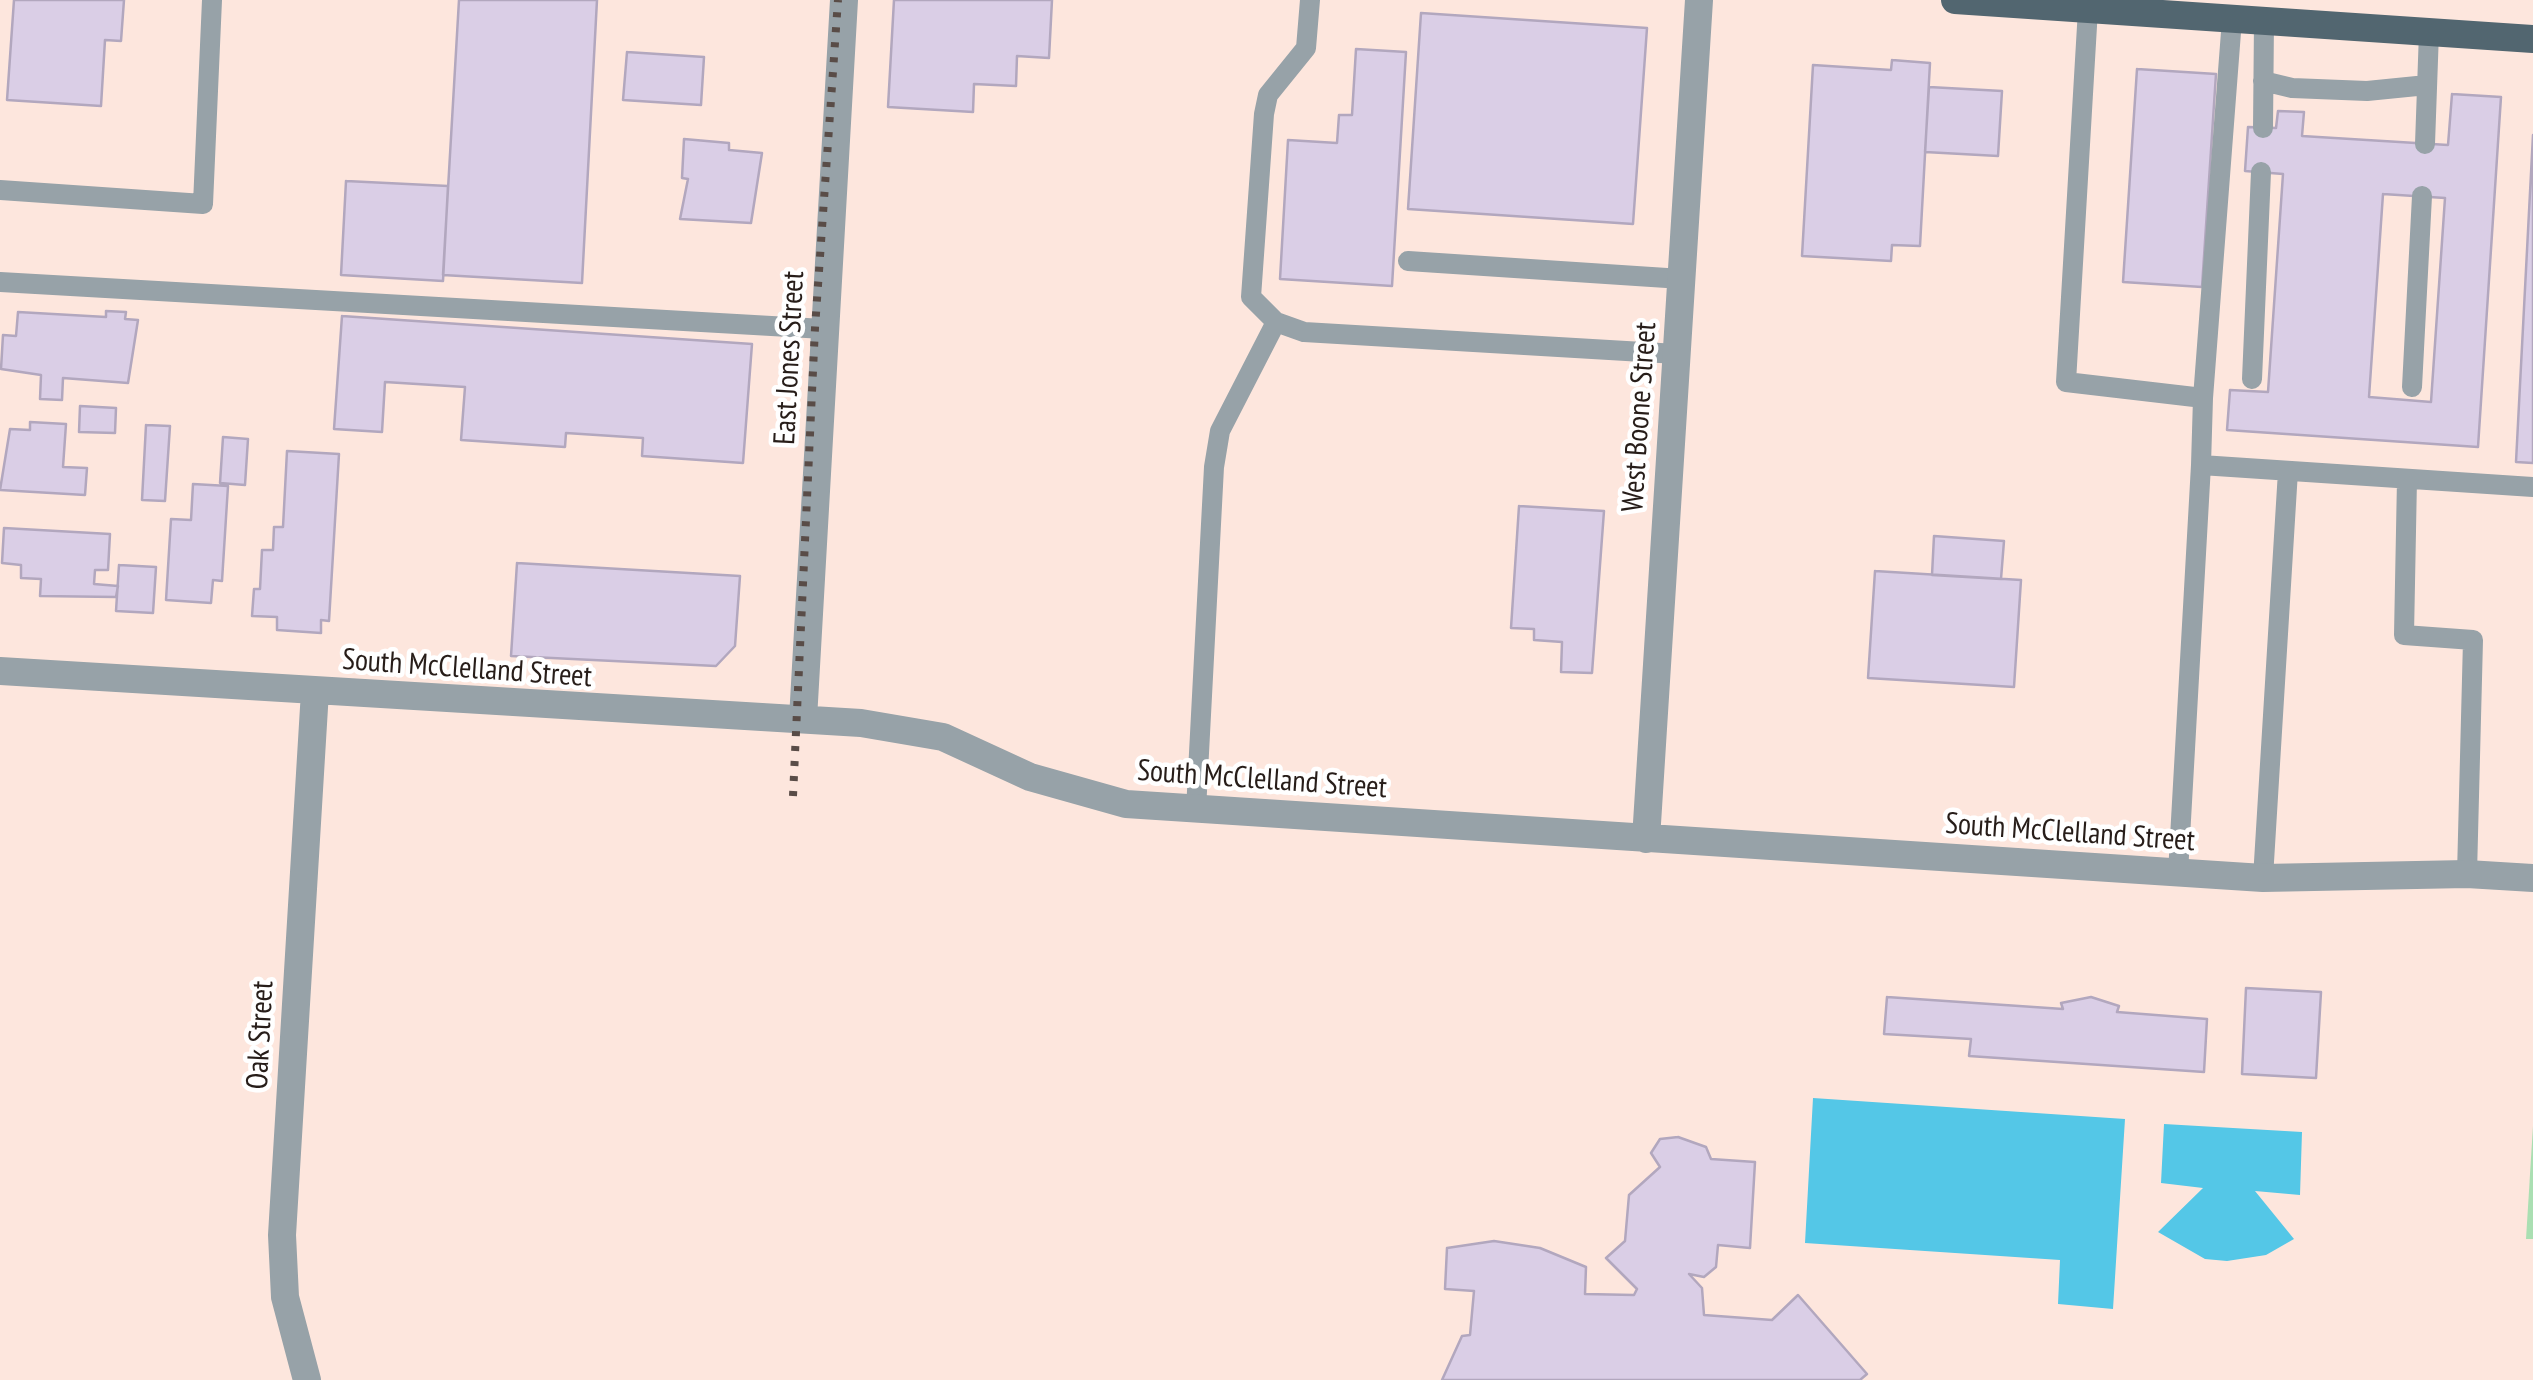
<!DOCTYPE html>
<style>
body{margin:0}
canvas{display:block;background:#fde6dd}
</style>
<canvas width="2533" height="1380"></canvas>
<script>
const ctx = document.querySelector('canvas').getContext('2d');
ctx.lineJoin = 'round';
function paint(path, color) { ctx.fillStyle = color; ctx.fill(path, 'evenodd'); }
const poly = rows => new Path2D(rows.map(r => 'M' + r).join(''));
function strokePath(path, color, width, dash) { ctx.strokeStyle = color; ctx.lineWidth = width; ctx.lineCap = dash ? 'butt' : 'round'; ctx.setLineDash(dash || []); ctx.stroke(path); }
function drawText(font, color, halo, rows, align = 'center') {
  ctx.font = font + ' "PT Sans Narrow",sans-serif'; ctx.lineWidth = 9; ctx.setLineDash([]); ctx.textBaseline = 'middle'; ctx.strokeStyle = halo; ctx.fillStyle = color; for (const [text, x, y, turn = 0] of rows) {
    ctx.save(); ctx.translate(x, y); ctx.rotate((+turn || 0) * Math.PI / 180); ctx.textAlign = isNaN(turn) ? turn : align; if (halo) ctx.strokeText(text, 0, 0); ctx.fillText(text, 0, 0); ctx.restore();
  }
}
paint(poly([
 [2533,1126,2533,1239,2526,1239]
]), '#aadfb2');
paint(poly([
 [1813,1098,2125,1119,2113,1309,2058,1304,2060,1260,1805,1243],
 [2164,1124,2302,1132,2300,1195,2255,1191,2294,1239,2266,1255,2227,1261,2205,1259,2158,1232,2203,1188,2161,1183]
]), '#54c7e7');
const building = poly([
 [14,0,124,0,121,41,105,40,101,106,7,100,14,0],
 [459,0,597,0,582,283,443,275,459,0],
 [894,0,1052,0,1049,58,1017,56,1016,86,974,84,973,112,888,107,894,0],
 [1421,13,1647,28,1633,224,1408,209,1421,13],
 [1356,49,1406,52,1392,286,1280,279,1288,140,1337,143,1339,115,1352,115,1356,49],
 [627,52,704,57,701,105,623,100,627,52],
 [1892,60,1930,63,1920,246,1892,245,1891,261,1802,256,1813,65,1891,70,1892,60],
 [2137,69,2216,74,2202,287,2123,282,2137,69],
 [1929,87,2002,91,1998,156,1925,152,1929,87],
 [2452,94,2501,97,2478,447,2227,430,2230,390,2268,392,2283,174,2245,171,2248,127,2276,128,2278,111,2304,112,2302,136,2448,145,2452,94],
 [2383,194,2445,198,2431,402,2369,397,2383,194],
 [2533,135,2533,463,2516,462,2533,135],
 [684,139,729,143,729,150,762,153,751,223,680,219,688,179,682,178,684,139],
 [346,181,448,186,443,281,341,275,346,181],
 [106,311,126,312,125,319,138,320,128,383,63,378,62,400,40,399,41,375,1,369,3,335,16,336,18,312,106,317,106,311],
 [342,316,752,344,743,463,642,456,643,438,566,433,565,447,461,440,465,387,385,382,382,432,334,429,342,316],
 [80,406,116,408,115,433,79,432,80,406],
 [30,422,66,424,63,467,87,468,85,495,0,490,10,429,30,430,30,422],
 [146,425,170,426,165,501,142,500,146,425],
 [223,437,248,439,245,485,220,483,223,437],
 [287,451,339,454,329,621,321,620,321,633,277,630,277,617,252,616,254,589,260,589,262,550,273,550,274,527,283,527,287,451],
 [193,484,228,486,222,581,213,580,211,603,166,600,171,519,191,520,193,484],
 [1519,506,1604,511,1592,673,1561,672,1562,642,1534,640,1534,629,1511,628,1519,506],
 [4,528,110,534,108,570,95,570,94,584,118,586,116,597,40,596,41,579,21,578,21,565,2,563,4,528],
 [1934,536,2004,541,2001,579,1932,575,1934,536],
 [517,563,740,576,735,646,716,666,511,656,517,563],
 [119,565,156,567,153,613,116,611,119,565],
 [1875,571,2021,580,2014,687,1868,678,1875,571],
 [2246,988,2321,992,2316,1078,2242,1074,2246,988],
 [1887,997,2063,1009,2061,1003,2091,997,2119,1006,2117,1012,2207,1019,2204,1072,1969,1056,1971,1039,1884,1034,1887,997],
 [1678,1137,1706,1147,1711,1159,1755,1162,1750,1248,1718,1245,1716,1267,1704,1277,1689,1274,1702,1288,1704,1315,1772,1320,1798,1295,1867,1374,1860,1380,1442,1380,1462,1336,1470,1335,1474,1291,1445,1289,1447,1248,1494,1241,1540,1248,1586,1267,1585,1294,1634,1295,1637,1289,1606,1258,1625,1241,1629,1195,1660,1167,1651,1153,1660,1139,1678,1137]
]);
paint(building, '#dacee6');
strokePath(building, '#b2a7be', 2.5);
strokePath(poly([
 [1310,0,1306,48,1268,95,1264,114,1251,297,1276,322,1304,332,1677,354],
 [2088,9,2066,382,2203,398,2232,19],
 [2263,81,2292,88,2367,91,2427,85],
 [2263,128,2264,21],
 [2425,144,2429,32],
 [0,190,203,204,212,0],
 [1408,261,1682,279],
 [0,282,824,329],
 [2252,379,2261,172],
 [2412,387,2422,196],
 [2201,465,2203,398],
 [2407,479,2404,635,2473,640,2467,874],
 [1196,810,1214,467,1220,431,1276,322],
 [2178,873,2201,465,2533,487],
 [2263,878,2288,471]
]), '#97a2a8', 20);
strokePath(poly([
 [0,671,861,723,943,737,1030,777,1126,804,2263,878,2467,874,2533,878],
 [803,719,844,0],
 [1646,839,1699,0],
 [307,1380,285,1297,282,1235,315,691]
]), '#97a2a8', 28);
strokePath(poly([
 [1955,0,2533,39]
]), '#526670', 28);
strokePath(poly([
 [793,796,815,328,838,0]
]), '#594c47', 8, [5, 10]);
drawText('30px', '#271d19', '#fff', [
 ["East Jones Street",790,358,-87],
 ["West Boone Street",1640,417,-86],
 ["South McClelland Street",467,669,4],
 ["South McClelland Street",1262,780,4],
 ["South McClelland Street",2070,833,4],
 ["Oak Street",261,1035,-87]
]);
</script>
